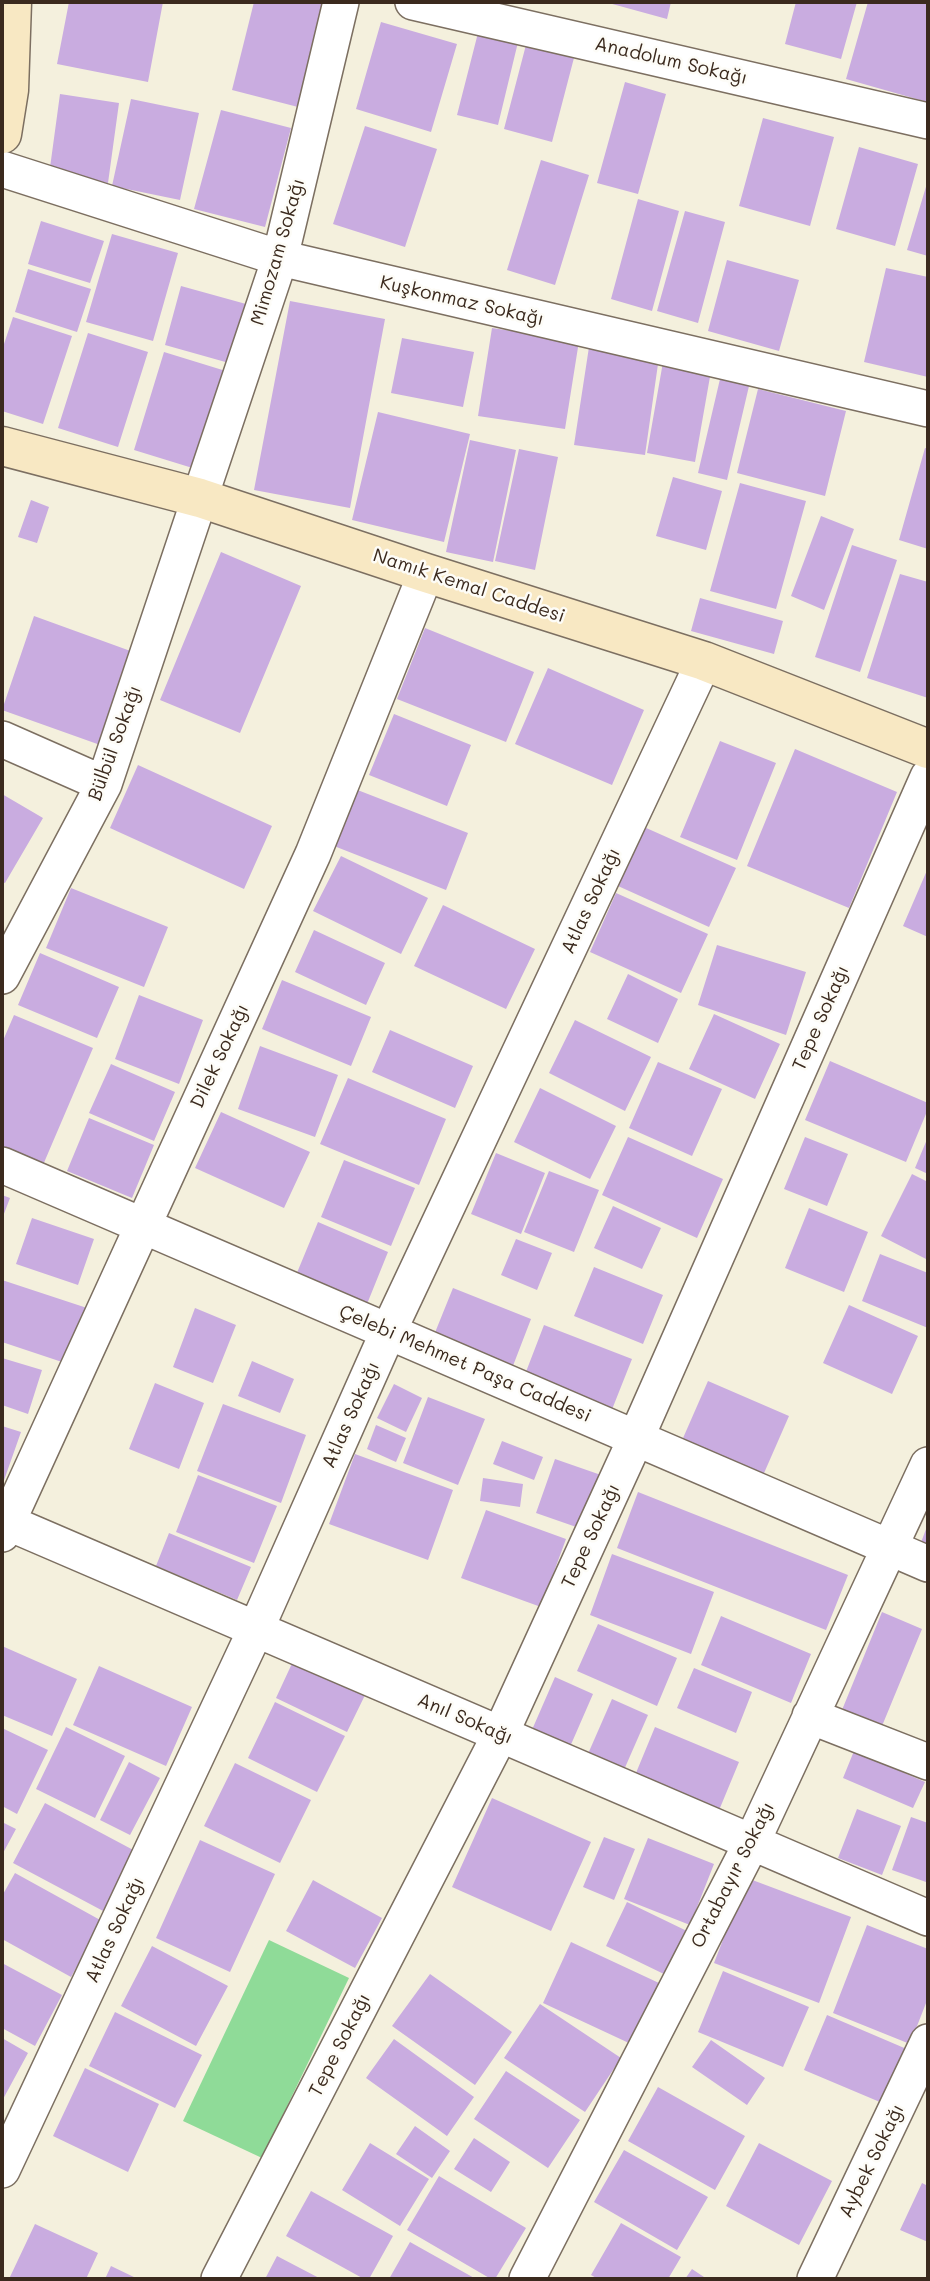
<!DOCTYPE html>
<meta charset="utf-8">
<style>
body{margin:0}
#map{position:relative;width:930px;height:2281px;overflow:hidden;background:#f4f0dd;font-family:Mali,sans-serif}
canvas{display:block}
.frame{position:absolute;inset:0;border:4px solid #3b2a1e;pointer-events:none}
</style>
<div id="map">
<canvas width="930" height="2281"></canvas>
<div class="frame"></div>
</div>
<script>
const ctx = document.querySelector('canvas').getContext('2d');
ctx.lineJoin = 'round';
function paint(path, color) { ctx.fillStyle = color; ctx.fill(path, 'evenodd'); }
const poly = rows => new Path2D(rows.map(r => 'M' + r).join(''));
function strokePath(path, color, width, dash) { ctx.strokeStyle = color; ctx.lineWidth = width; ctx.lineCap = dash ? 'butt' : 'round'; ctx.setLineDash(dash || []); ctx.stroke(path); }
function drawText(font, color, halo, rows, align = 'center') {
  ctx.font = font + ' Mali,sans-serif'; ctx.lineWidth = 5; ctx.setLineDash([]); ctx.textBaseline = 'middle'; ctx.strokeStyle = halo; ctx.fillStyle = color; for (const [text, x, y, turn = 0] of rows) {
    ctx.save(); ctx.translate(x, y); ctx.rotate((+turn || 0) * Math.PI / 180); ctx.textAlign = isNaN(turn) ? turn : align; if (halo) ctx.strokeText(text, 0, 0); ctx.fillText(text, 0, 0); ctx.restore();
  }
}
paint(poly([
 [269,1940,349,1978,262,2158,183,2121]
]), '#8fdb98');
paint(poly([
 [69,2,163,2,148,82,57,64],
 [254,2,313,2,324,4,298,107,232,90],
 [605,2,671,2,667,19],
 [796,2,857,2,841,59,785,44],
 [868,2,928,2,927,102,846,79],
 [381,22,457,44,431,132,356,109],
 [479,29,519,38,498,125,457,115],
 [527,41,575,54,552,142,504,129],
 [625,82,666,94,638,194,597,183],
 [60,94,119,103,108,183,49,175],
 [131,99,199,113,180,200,112,186],
 [221,110,291,128,265,227,194,209],
 [763,118,834,137,810,226,739,206],
 [365,126,437,149,405,247,333,224],
 [859,147,918,164,895,246,836,229],
 [541,160,589,175,555,285,507,270],
 [928,180,928,256,907,250],
 [638,199,679,211,652,311,611,299],
 [685,211,725,222,698,323,657,311],
 [41,221,104,241,90,283,28,264],
 [112,234,178,253,153,341,86,322],
 [727,260,799,280,779,351,708,331],
 [886,268,928,277,928,377,864,362],
 [28,269,91,289,77,332,15,312],
 [181,286,246,304,229,363,165,345],
 [290,301,385,319,350,508,254,490],
 [13,317,72,336,43,424,2,411,2,350],
 [492,328,579,341,565,429,478,416],
 [88,333,148,352,118,447,58,428],
 [402,338,474,352,463,407,391,393],
 [589,347,659,357,645,455,574,445],
 [164,352,229,372,199,470,134,450],
 [663,362,711,371,695,462,647,453],
 [720,379,749,386,727,480,698,473],
 [758,389,846,411,825,496,737,473],
 [378,412,470,434,444,542,352,520],
 [470,440,516,450,493,562,446,552],
 [925,448,928,449,928,549,899,540],
 [519,449,558,457,535,570,495,561],
 [673,477,722,491,706,550,656,536],
 [740,483,806,501,776,609,710,591],
 [31,500,49,507,37,543,18,537],
 [821,516,854,529,824,610,791,596],
 [852,545,897,560,860,672,815,657],
 [221,552,301,586,240,733,160,700],
 [900,574,928,582,928,698,867,678],
 [700,598,783,621,774,654,691,631],
 [34,616,136,653,103,746,2,710],
 [425,628,534,672,506,742,397,699],
 [548,668,644,710,612,785,515,744],
 [394,714,471,745,447,806,369,775],
 [720,741,776,763,737,860,680,837],
 [795,749,897,792,849,908,747,866],
 [138,765,272,826,244,889,110,828],
 [355,789,468,833,446,890,334,846],
 [2,794,43,818,5,883,2,882],
 [644,827,736,868,709,927,618,886],
 [341,856,428,898,401,954,313,911],
 [928,868,928,937,903,926],
 [71,888,168,927,144,987,46,948],
 [616,893,708,934,681,993,590,952],
 [443,905,535,949,506,1009,414,966],
 [314,930,385,963,366,1005,295,972],
 [717,945,806,972,786,1035,698,1005],
 [40,953,119,987,97,1038,18,1005],
 [628,974,678,999,658,1043,607,1019],
 [282,980,371,1017,351,1066,262,1029],
 [139,995,203,1020,179,1084,115,1059],
 [714,1014,780,1044,755,1099,689,1069],
 [14,1015,93,1048,43,1165,2,1148,2,1043],
 [575,1020,651,1057,625,1111,549,1073],
 [390,1030,473,1066,455,1108,372,1072],
 [260,1046,338,1075,315,1137,238,1109],
 [830,1061,928,1103,928,1109,906,1162,805,1120],
 [658,1062,722,1089,692,1156,629,1128],
 [111,1064,175,1092,154,1141,89,1113],
 [348,1078,446,1119,419,1185,320,1144],
 [540,1088,616,1126,590,1179,514,1142],
 [221,1112,310,1152,284,1208,195,1168],
 [89,1118,154,1145,132,1198,67,1171],
 [628,1137,723,1179,697,1238,602,1195],
 [805,1137,848,1154,827,1206,784,1189],
 [928,1137,928,1174,915,1168],
 [496,1153,545,1173,521,1234,471,1214],
 [344,1160,415,1188,391,1246,321,1217],
 [549,1171,599,1190,574,1252,524,1232],
 [912,1174,928,1182,928,1260,881,1236],
 [2,1195,10,1198,2,1219],
 [613,1206,661,1228,642,1269,594,1248],
 [809,1208,868,1232,844,1292,785,1268],
 [32,1218,94,1239,78,1285,16,1264],
 [318,1222,388,1252,365,1309,294,1280],
 [516,1239,552,1253,537,1290,501,1275],
 [880,1254,928,1273,928,1328,862,1301],
 [594,1267,663,1295,643,1344,574,1316],
 [2,1280,87,1308,68,1364,2,1342],
 [453,1288,531,1319,511,1371,432,1340],
 [849,1305,918,1336,892,1394,823,1363],
 [195,1308,236,1325,213,1383,173,1367],
 [544,1325,632,1359,611,1412,524,1377],
 [2,1358,42,1370,28,1414,2,1405],
 [252,1361,294,1379,280,1413,238,1396],
 [708,1381,789,1416,761,1480,680,1445],
 [155,1383,204,1403,179,1469,129,1449],
 [394,1384,422,1398,406,1432,377,1418],
 [428,1397,485,1419,458,1485,403,1463],
 [223,1404,306,1435,281,1503,197,1471],
 [376,1425,406,1438,396,1462,367,1449],
 [2,1426,21,1432,2,1486],
 [502,1441,543,1457,534,1480,493,1464],
 [355,1454,453,1490,428,1560,329,1524],
 [555,1459,601,1475,582,1529,536,1513],
 [198,1475,277,1506,254,1563,176,1532],
 [483,1478,523,1484,520,1507,480,1501],
 [638,1492,848,1575,826,1630,617,1548],
 [486,1510,566,1539,541,1607,461,1578],
 [928,1524,928,1548,920,1545],
 [169,1533,251,1567,237,1600,156,1566],
 [612,1554,714,1592,691,1654,590,1615],
 [882,1612,922,1629,882,1726,842,1710],
 [721,1616,811,1654,791,1703,701,1665],
 [598,1624,677,1658,657,1706,577,1671],
 [2,1646,77,1679,52,1736,2,1715],
 [295,1657,367,1691,347,1732,276,1698],
 [99,1666,192,1707,166,1766,73,1725],
 [694,1668,752,1692,736,1733,677,1708],
 [555,1677,593,1694,566,1756,528,1739],
 [612,1699,648,1715,620,1779,584,1763],
 [275,1702,345,1736,317,1792,248,1758],
 [66,1727,125,1756,95,1818,36,1789],
 [655,1727,739,1762,715,1820,631,1785],
 [2,1728,48,1750,17,1814,2,1806],
 [854,1751,925,1782,913,1808,843,1778],
 [129,1762,160,1778,130,1835,100,1820],
 [235,1763,311,1800,280,1863,204,1826],
 [492,1798,591,1842,551,1931,452,1887],
 [45,1803,137,1852,105,1912,13,1863],
 [857,1809,901,1826,882,1875,838,1858],
 [911,1817,928,1823,928,1875,926,1882,892,1870],
 [2,1822,16,1829,2,1855],
 [604,1837,635,1849,614,1900,583,1887],
 [648,1838,714,1864,690,1925,624,1899],
 [200,1840,275,1874,230,1972,156,1938],
 [15,1873,102,1921,71,1977,2,1939,2,1896],
 [747,1878,851,1917,819,2003,714,1963],
 [313,1880,382,1918,355,1968,286,1931],
 [627,1902,689,1932,668,1976,606,1946],
 [867,1925,928,1949,928,1998,910,2044,833,2013],
 [571,1942,659,1983,631,2044,543,2003],
 [152,1946,228,1986,196,2046,121,2006],
 [2,1963,62,1995,35,2046,2,2028],
 [723,1971,809,2007,783,2067,698,2032],
 [430,1974,512,2032,475,2085,392,2026],
 [540,2004,621,2058,585,2112,504,2058],
 [115,2012,202,2055,175,2108,89,2066],
 [827,2015,909,2050,887,2105,804,2070],
 [2,2038,28,2053,2,2101],
 [394,2039,474,2097,447,2136,366,2078],
 [711,2040,765,2078,747,2105,692,2067],
 [85,2068,159,2104,128,2172,53,2136],
 [506,2071,580,2120,548,2168,474,2119],
 [658,2087,745,2136,715,2190,628,2141],
 [415,2126,450,2151,432,2178,396,2154],
 [474,2138,510,2162,491,2192,454,2169],
 [370,2143,429,2179,400,2226,342,2190],
 [759,2143,832,2181,799,2245,726,2206],
 [624,2150,708,2197,677,2250,594,2202],
 [439,2176,526,2228,495,2279,491,2279,407,2230],
 [922,2183,928,2186,928,2242,900,2230],
 [311,2191,393,2236,369,2279,364,2279,286,2236],
 [621,2223,681,2257,668,2279,598,2279,591,2275],
 [35,2224,98,2253,86,2279,9,2279],
 [410,2242,476,2279,389,2279],
 [277,2256,321,2279,265,2279],
 [111,2266,138,2279,105,2279],
 [692,2269,707,2279,685,2279]
]), '#c9ace0');
const street = poly([
 [413,2,928,121],
 [2,169,280,258,928,409],
 [2,739,104,784],
 [2,976,104,784,280,258,341,2],
 [2,1165,928,1564],
 [2,1520,928,1918],
 [2,1534,313,854,426,573],
 [810,1716,928,1762],
 [2,2170,256,1629,389,1330,704,661],
 [219,2279,500,1735,636,1438,928,777],
 [527,2279,752,1842,928,1465],
 [815,2279,928,2042]
]);
const secondary = poly([
 [2,134,9,90,12,2],
 [2,446,200,498,426,573,704,661,928,749]
]);
strokePath(street, '#7c6f61', 38);
strokePath(secondary, '#7c6f61', 41);
strokePath(street, '#fff', 35);
strokePath(secondary, '#f8e8c3', 38);
drawText('19px', '#3b2a1e', '#fdfcf7', [
 ["Anadolum Sokağı",671,61,13],
 ["Mimozam Sokağı",278,252,-74],
 ["Kuşkonmaz Sokağı",462,301,13],
 ["Namık Kemal Caddesi",469,586,18],
 ["Bülbül Sokağı",115,743,-70],
 ["Atlas Sokağı",591,901,-65],
 ["Tepe Sokağı",821,1018,-66],
 ["Dilek Sokağı",220,1056,-65],
 ["Çelebi Mehmet Paşa Caddesi",465,1364,23],
 ["Atlas Sokağı",351,1415,-66],
 ["Tepe Sokağı",591,1536,-65],
 ["Anıl Sokağı",465,1719,23],
 ["Ortabayır Sokağı",733,1875,-63],
 ["Atlas Sokağı",115,1930,-65],
 ["Tepe Sokağı",340,2045,-63],
 ["Aybek Sokağı",872,2161,-64]
]);
</script>
